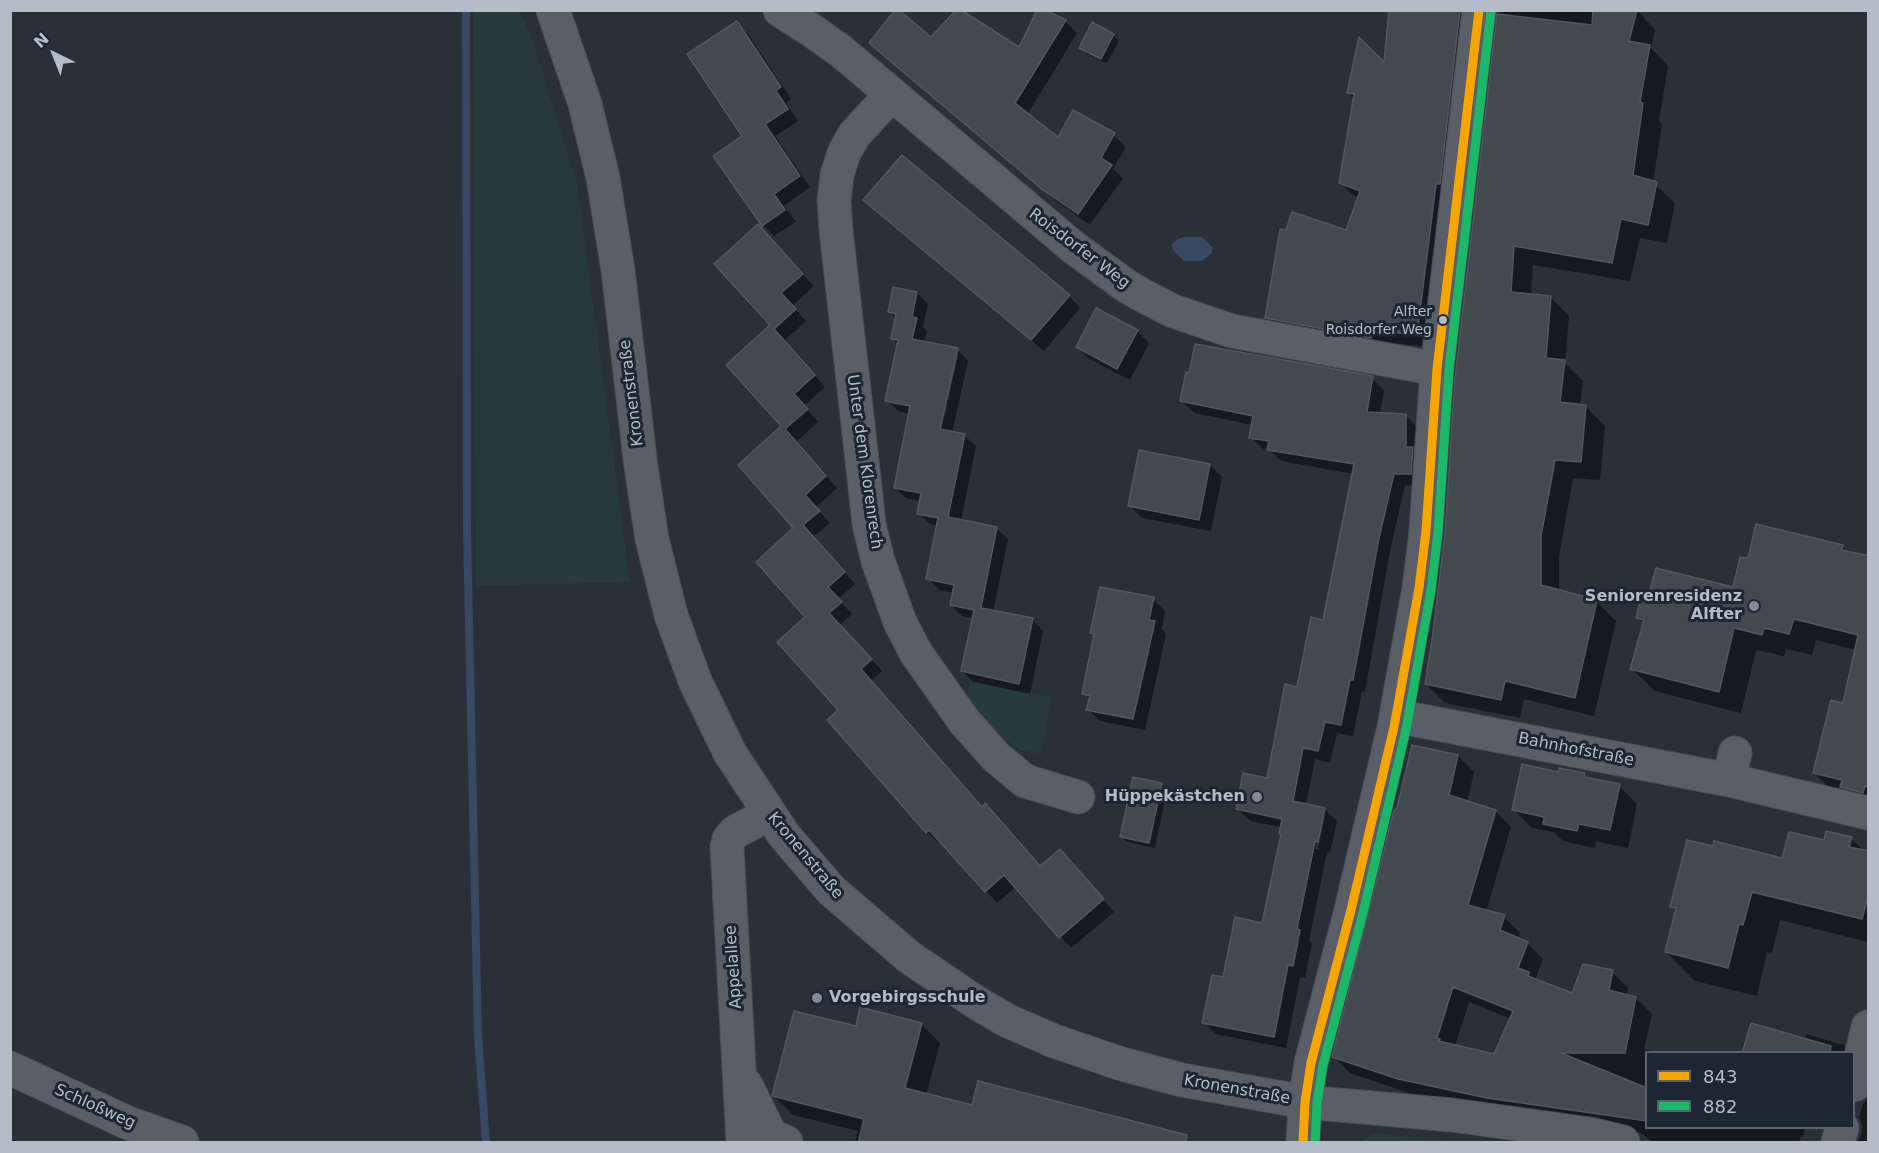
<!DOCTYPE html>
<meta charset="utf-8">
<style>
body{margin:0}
#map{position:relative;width:1879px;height:1153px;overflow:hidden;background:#2a3038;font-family:"DejaVu Sans",sans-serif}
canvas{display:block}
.frame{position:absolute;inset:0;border:12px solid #b4bcc9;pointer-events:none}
.legend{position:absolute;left:1645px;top:1051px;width:210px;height:78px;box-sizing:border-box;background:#1d2633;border:2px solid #59626f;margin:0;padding:8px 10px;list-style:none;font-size:18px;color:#b4bcc9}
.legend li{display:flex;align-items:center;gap:12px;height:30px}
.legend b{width:30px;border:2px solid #59626f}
.north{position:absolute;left:24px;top:24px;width:60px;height:60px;-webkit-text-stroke:4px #1d2633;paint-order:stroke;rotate:317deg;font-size:16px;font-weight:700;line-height:24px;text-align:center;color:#b4bcc9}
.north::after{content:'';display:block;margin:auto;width:21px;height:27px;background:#b4bcc9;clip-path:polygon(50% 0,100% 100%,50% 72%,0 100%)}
</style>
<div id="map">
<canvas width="1879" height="1153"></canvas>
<div class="frame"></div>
<ul class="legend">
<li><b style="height:8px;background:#f7a600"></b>843</li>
<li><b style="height:8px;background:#1ab867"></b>882</li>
</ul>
<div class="north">N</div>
</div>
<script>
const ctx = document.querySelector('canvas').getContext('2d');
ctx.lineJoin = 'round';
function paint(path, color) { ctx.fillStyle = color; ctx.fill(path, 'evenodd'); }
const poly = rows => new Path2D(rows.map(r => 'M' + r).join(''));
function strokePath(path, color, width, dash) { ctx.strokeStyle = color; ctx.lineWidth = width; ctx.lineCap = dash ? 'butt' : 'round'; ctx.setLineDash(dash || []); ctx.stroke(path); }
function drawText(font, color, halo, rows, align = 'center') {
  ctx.font = font + ' "DejaVu Sans",sans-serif'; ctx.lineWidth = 6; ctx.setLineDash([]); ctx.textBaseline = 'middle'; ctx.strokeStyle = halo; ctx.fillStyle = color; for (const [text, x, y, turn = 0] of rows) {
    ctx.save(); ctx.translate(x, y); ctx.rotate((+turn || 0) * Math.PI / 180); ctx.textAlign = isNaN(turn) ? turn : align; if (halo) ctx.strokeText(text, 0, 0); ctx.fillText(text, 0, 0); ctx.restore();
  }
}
paint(poly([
 [473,11,519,11,531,34,577,184,630,582,476,586],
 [970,680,1052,697,1041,754,1019,749,995,733,966,701],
 [1372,1134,1380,1134,1461,1142,1359,1142]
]), '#273a3e');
paint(poly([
 [1184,237,1202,237,1213,248,1211,254,1202,261,1184,261,1173,250,1172,244,1178,239]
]), '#384963');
paint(poly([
 [1391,10,1477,10,1429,347,1384,342,1383,349,1279,330,1267,318,1347,232,1359,197,1353,195,1340,182,1354,99,1348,93,1385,65],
 [1499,10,1637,10,1655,30,1651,48,1668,66,1659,121,1662,124,1653,183,1675,203,1667,243,1640,238,1630,281,1533,265,1531,295,1550,297,1569,316,1565,363,1583,381,1580,406,1586,407,1605,426,1600,480,1573,478,1559,556,1559,592,1597,602,1616,621,1594,716,1524,699,1520,718,1445,703,1426,684,1446,532,1457,378],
 [1065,21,1077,33,1027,115,1058,140,1074,112,1114,135,1126,147,1113,169,1123,178,1090,225,1056,201,1006,158,931,39,1019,50],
 [737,23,748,34,791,99,786,103,798,121,775,136,810,187,784,206,796,222,774,236,763,225,744,136],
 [1093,24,1113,35,1119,41,1107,63,1087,54,1081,48],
 [876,211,1069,296,1080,308,1044,351],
 [770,238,814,286,792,306,806,321,784,341,825,387,804,406,818,422,796,442,837,488,816,507,830,523,813,537,855,584,838,599,852,614,840,625,882,671,871,681,982,808,997,817,1041,867,1071,862,1114,912,1071,948,1016,887,997,903,941,841,939,843,927,832,829,720,840,711,808,617,772,325],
 [917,293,928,304,923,327,927,331,924,343,957,349,968,361,952,433,964,435,976,446,961,521,996,528,1008,539,993,612,1032,619,1043,631,1030,694,973,682,962,671,973,618,962,616,951,605,954,593,939,590,928,578,938,526,930,524,919,513,921,501,906,498,895,487,910,414,898,411,887,400,899,345,892,338,896,318,890,312],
 [955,356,958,356,940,436,937,436],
 [1137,331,1149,343,1130,380,1089,359,1077,347],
 [1372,378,1384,390,1380,414,1405,415,1417,427,1423,486,1405,485,1390,551,1365,692,1362,691,1353,736,1337,733,1330,763,1315,759,1306,805,1324,809,1337,821,1330,853,1327,852,1309,941,1312,943,1305,978,1300,977,1286,1048,1216,1034,1204,1022,1225,979,1263,924,1282,835,1282,827,1250,821,1238,809,1268,779,1298,689,1324,621,1354,474,1281,461,1270,450,1263,449,1251,437,1253,425,1194,413,1182,401],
 [1322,816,1325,816,1318,849,1315,849],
 [1210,465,1222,477,1211,531,1142,518,1130,506],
 [1842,546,1849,553,1868,558,1868,810,1837,795,1814,773,1844,704,1856,650,1816,640,1812,655,1786,649,1784,656,1756,650,1741,713,1655,691,1632,669,1644,623,1638,617,1735,589],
 [1153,599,1165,611,1162,629,1166,634,1145,730,1100,721,1088,709,1090,700,1084,694,1095,636,1092,632],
 [1413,747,1458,756,1474,772,1467,802,1495,811,1511,827,1486,912,1504,917,1520,933,1518,939,1527,943,1543,959,1535,980,1573,995,1612,972,1628,988,1626,996,1636,998,1652,1014,1644,1049,1655,1052,1646,1052,1646,1128,1805,1128,1803,1137,1801,1136,1799,1142,1652,1142,1641,1133,1504,1113,1415,1095,1350,1073,1334,1057],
 [1469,1002,1511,1019,1495,1055,1455,1046],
 [1584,775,1588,779,1619,786,1637,804,1628,848,1596,841,1595,848,1563,841,1554,832,1532,828,1513,809],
 [1161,784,1167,790,1155,848,1127,842,1121,837],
 [1851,838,1865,852,1868,853,1868,942,1780,920,1772,953,1767,952,1757,996,1695,981,1666,952,1676,911,1672,907,1825,842],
 [921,1024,940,1043,926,1095,973,1107,1174,1142,855,1142,858,1131,793,1115,774,1096,857,1028],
 [1806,1034,1844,1045,1851,1052,1744,1052,1805,1040],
 [1868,1099,1868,1142,1858,1142,1862,1133,1862,1124,1859,1118,1863,1103]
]), '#0007');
strokePath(poly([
 [466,10,467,531,478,1036,486,1142]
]), '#384963', 8);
const building = poly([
 [895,10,899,10,931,37,956,10,961,10,1019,47,1037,10,1045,10,1066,20,1015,103,1058,137,1073,110,1115,133,1101,158,1112,165,1078,214,1043,190,869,43,895,10],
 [1389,10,1460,10,1440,184,1436,184,1417,335,1372,330,1371,338,1265,318,1280,229,1286,230,1292,212,1346,230,1360,191,1339,183,1354,94,1347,93,1359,37,1384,62,1389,10],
 [1593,10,1637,10,1629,41,1650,45,1640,102,1643,103,1633,175,1657,182,1648,225,1621,219,1612,263,1514,246,1511,292,1551,296,1546,358,1565,360,1560,402,1586,405,1581,462,1555,460,1541,536,1541,585,1597,600,1575,698,1505,681,1501,700,1425,684,1433,633,1445,533,1455,378,1497,14,1592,25,1593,10],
 [737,21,781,87,776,91,788,109,765,124,800,176,774,194,785,210,762,226,713,156,742,136,687,54,737,21],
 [1092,22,1114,34,1101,59,1079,48,1092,22],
 [902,155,1070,295,1031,340,863,200,902,155],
 [758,224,803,274,781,293,796,309,774,329,815,375,794,394,808,409,785,429,826,476,805,495,820,511,803,525,845,572,828,587,842,602,829,613,872,659,861,669,982,807,985,803,1040,866,1060,849,1104,899,1059,938,1004,875,985,892,929,830,926,833,827,720,838,710,777,642,805,617,756,562,793,528,738,465,781,426,726,365,770,325,714,264,758,224],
 [893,287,917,292,912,317,917,318,912,339,958,348,940,429,965,434,948,517,997,527,981,608,1033,618,1019,684,961,671,974,610,950,605,954,585,926,579,938,518,917,514,921,493,894,488,910,406,885,401,898,340,891,339,896,314,888,312,893,287],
 [1096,308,1138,330,1117,369,1076,347,1096,308],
 [1195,344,1373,376,1367,412,1406,414,1406,447,1413,447,1411,474,1394,474,1379,538,1353,680,1350,680,1341,725,1325,722,1318,751,1303,748,1293,801,1325,808,1318,842,1315,841,1297,929,1300,930,1293,966,1288,965,1274,1037,1202,1023,1212,975,1223,977,1235,917,1262,923,1281,834,1279,834,1282,819,1236,809,1243,773,1267,778,1285,684,1297,687,1311,617,1323,620,1354,464,1267,450,1269,441,1249,438,1253,416,1180,401,1186,372,1189,373,1195,344],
 [1139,450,1210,464,1199,520,1128,506,1139,450],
 [1756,524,1843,545,1842,550,1869,556,1869,787,1865,786,1863,793,1840,787,1842,780,1813,773,1831,700,1843,703,1858,635,1794,619,1789,634,1764,628,1762,635,1734,628,1719,692,1630,669,1644,620,1636,618,1642,593,1649,594,1656,568,1733,587,1740,557,1748,558,1756,524],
 [1100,587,1154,597,1149,620,1155,621,1133,719,1086,710,1090,696,1082,694,1094,634,1090,633,1100,587],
 [1412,745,1458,755,1449,795,1496,810,1468,905,1505,915,1500,930,1528,942,1518,968,1529,972,1528,976,1572,993,1583,964,1613,970,1609,990,1636,997,1625,1053,1561,1053,1647,1088,1647,1121,1487,1098,1398,1079,1332,1057,1394,810,1397,808,1412,745],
 [1453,987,1513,1011,1494,1054,1439,1041,1440,1039,1437,1038,1453,987],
 [1522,764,1558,772,1559,768,1585,773,1584,777,1620,784,1610,830,1579,824,1577,831,1543,824,1544,817,1512,810,1522,764],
 [1133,777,1162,783,1149,843,1120,837,1133,777],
 [1826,831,1852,837,1849,847,1869,851,1869,893,1862,919,1752,892,1743,925,1739,924,1728,968,1665,952,1676,908,1670,907,1687,840,1713,846,1714,841,1782,858,1789,832,1824,840,1826,831],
 [860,1007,922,1023,905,1088,972,1105,978,1081,1187,1135,1186,1143,858,1143,864,1119,772,1096,794,1011,856,1026,860,1007],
 [1751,1023,1831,1046,1830,1053,1742,1053,1751,1023]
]);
paint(building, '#444950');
strokePath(building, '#52575f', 1.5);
const minor = poly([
 [553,10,585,104,603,178,618,270,641,467,652,539,671,615,695,681,730,753,784,835,831,890,909,957,977,1003,1008,1021,1054,1041,1122,1064,1182,1080,1305,1102,1452,1115,1590,1134,1623,1142],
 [780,10,814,32,842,52,1073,247,1125,285,1140,294,1173,311,1232,331,1437,369],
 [891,95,854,135,844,153,837,175,834,201,836,230,864,478,869,524,878,561,900,622,916,653,964,721,996,757,1025,781,1078,797],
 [1396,716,1729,780,1735,753],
 [1729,780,1868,813],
 [10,1068,128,1123,182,1142],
 [746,1085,771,1136,786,1142],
 [1854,1085,1868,1027],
 [743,1142,727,847,729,839,735,832,769,814],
 [1303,1142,1305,1102,1311,1063,1351,910,1394,727,1419,588,1426,531,1437,369,1479,10],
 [1838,1142,1842,1128]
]);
strokePath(minor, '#484c53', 35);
strokePath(minor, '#5a5e66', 33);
strokePath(poly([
 [1303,1142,1305,1102,1311,1063,1351,910,1394,727,1419,588,1426,531,1437,369,1479,10]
]), '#f7a600', 9);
strokePath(poly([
 [1315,1142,1317,1103,1323,1065,1363,913,1406,730,1431,590,1438,532,1449,370,1491,11]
]), '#1ab867', 9);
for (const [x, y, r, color] of [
 [1443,320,5,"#b4bcc9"],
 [1754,606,6,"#848b96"],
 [1257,797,6,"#848b96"],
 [817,998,6,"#848b96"]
]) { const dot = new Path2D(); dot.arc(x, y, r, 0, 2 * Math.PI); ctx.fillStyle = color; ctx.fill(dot); strokePath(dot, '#1d2633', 2); }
drawText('14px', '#b4bcc9', '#1d2633', [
 ["Alfter",1432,312],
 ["Roisdorfer Weg",1432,330]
], 'right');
drawText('16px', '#b4bcc9', '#1d2633', [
 ["Roisdorfer Weg",1079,249,37],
 ["Kronenstraße",632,393,-97],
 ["Unter dem Klorenrech",864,462,82],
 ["Bahnhofstraße",1576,750,11],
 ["Kronenstraße",805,856,50],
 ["Appelallee",734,967,-94],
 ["Kronenstraße",1237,1090,10],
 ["Schloßweg",95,1107,24]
]);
drawText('bold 16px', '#b4bcc9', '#1d2633', [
 ["Seniorenresidenz",1742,597],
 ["Alfter",1742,615],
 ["Hüppekästchen",1245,797],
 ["Vorgebirgsschule",829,998,"left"]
], 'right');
</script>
